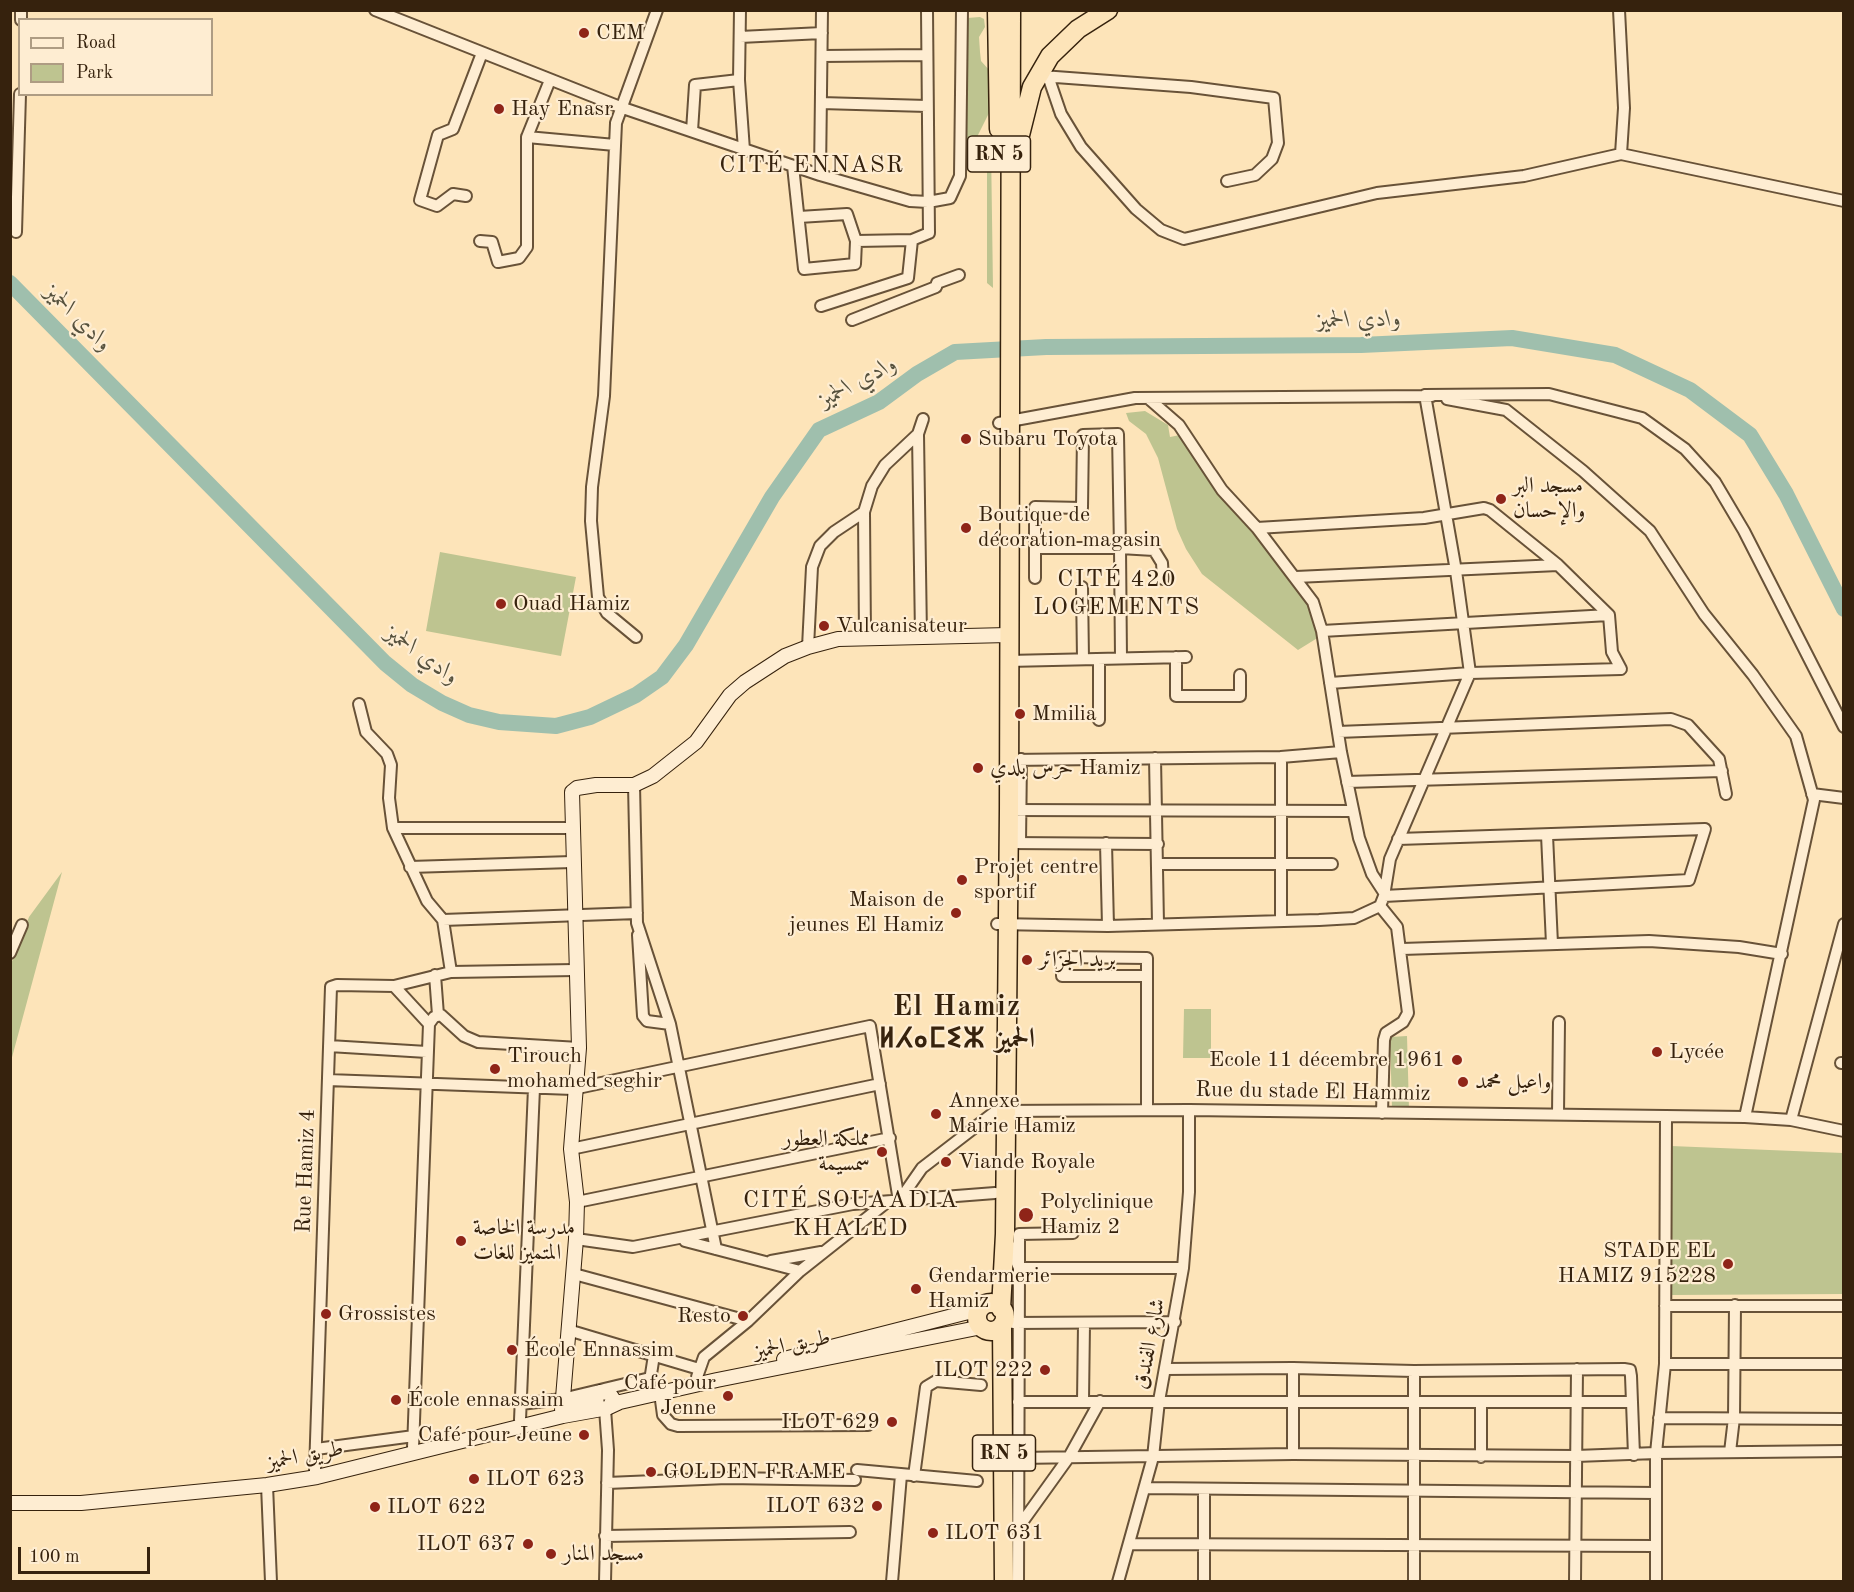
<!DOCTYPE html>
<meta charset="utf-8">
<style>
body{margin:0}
#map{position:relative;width:1854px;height:1592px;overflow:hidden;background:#fde4b9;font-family:"Old Standard TT",serif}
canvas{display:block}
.frame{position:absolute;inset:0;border:12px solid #36220d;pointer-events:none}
.legend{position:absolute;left:18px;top:18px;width:195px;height:78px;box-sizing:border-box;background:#feedd2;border:2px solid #ae9c83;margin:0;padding:8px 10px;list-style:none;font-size:18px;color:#36220d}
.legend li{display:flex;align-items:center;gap:12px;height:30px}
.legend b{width:30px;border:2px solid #ae9c83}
.scale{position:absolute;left:18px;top:1547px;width:132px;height:27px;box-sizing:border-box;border:3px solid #36220d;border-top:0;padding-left:8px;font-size:18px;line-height:21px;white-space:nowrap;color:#36220d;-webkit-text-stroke:4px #feedd2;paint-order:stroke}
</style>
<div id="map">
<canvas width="1854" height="1592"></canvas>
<div class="frame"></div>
<ul class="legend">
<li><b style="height:8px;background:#feedd2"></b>Road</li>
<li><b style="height:16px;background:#bec490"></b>Park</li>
</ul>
<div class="scale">100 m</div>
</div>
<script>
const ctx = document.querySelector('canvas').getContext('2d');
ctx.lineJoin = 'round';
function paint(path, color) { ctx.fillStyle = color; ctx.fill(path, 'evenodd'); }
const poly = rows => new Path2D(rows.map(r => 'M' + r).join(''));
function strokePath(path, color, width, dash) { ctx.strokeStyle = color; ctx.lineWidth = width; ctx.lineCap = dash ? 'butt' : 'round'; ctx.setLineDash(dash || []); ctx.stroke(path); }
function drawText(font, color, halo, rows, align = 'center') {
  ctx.font = font + ' "Old Standard TT",Amiri,"Noto Sans Tifinagh",serif'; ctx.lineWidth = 4.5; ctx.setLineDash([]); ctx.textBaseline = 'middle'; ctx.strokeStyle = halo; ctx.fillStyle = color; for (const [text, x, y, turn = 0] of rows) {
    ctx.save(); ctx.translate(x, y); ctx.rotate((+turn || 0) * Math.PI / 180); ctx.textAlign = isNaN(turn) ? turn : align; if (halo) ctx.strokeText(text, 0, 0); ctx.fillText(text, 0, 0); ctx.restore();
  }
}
paint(poly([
 [980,17,984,19,985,27,979,37,980,52,981,61,990,71,990,111,968,155,964,154,967,18],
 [991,147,993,288,987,283,987,163],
 [1145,411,1168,425,1170,437,1180,435,1222,494,1307,600,1319,637,1298,650,1202,574,1186,549,1177,529,1158,458,1146,434,1129,421,1126,413],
 [440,552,576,577,561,656,426,631],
 [62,872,11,1061,11,964,29,917],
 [1184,1009,1211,1009,1211,1058,1183,1058],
 [1407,1036,1409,1109,1392,1109,1390,1037],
 [1671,1146,1843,1153,1843,1294,1671,1295]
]), '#bec490');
strokePath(poly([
 [10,283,385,663,412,685,442,703,469,715,499,722,556,726,590,717,636,695,662,677,686,645,772,497,819,430,879,402,917,374,955,352,1046,347,1361,345,1512,338,1615,355,1690,390,1750,435,1786,494,1844,609]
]), '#9fbfad', 16);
const street = poly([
 [375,10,620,107,820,175,910,201,928,202,950,198,960,176,962,10],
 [1619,10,1624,108,1621,154],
 [21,20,21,10],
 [740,37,822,33],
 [822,56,927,55],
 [1042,76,1191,87,1274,98,1278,143,1272,159,1255,175,1227,181],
 [1048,76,1061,114,1081,147,1136,209,1161,230,1184,239,1377,193,1524,176,1621,154,1844,201],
 [739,80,740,10],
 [821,103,927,106],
 [692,131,695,85,739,80,744,150],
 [527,137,615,145],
 [793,166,804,269,855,264,856,241,912,240],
 [820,175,822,10],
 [466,196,453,194,437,206,420,200,438,135,453,129,482,53],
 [799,217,847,214,856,241],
 [16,232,20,94],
 [480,241,492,242,498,262,519,258,527,247,527,137,550,80],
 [821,306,908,278,912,240,929,233,927,10],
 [852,320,936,287,937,283,959,275],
 [1148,398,1179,425,1222,490,1257,528,1313,602,1322,631,1341,752,1359,838,1372,874,1385,894],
 [1447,399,1506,410,1583,471,1650,531,1704,614,1753,675,1796,736,1814,800,1745,1117],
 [999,423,1135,398,1432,396],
 [1257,528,1424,518,1484,508,1490,510,1558,565,1609,615,1612,652,1621,669,1470,673,1330,683],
 [1296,577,1558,565],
 [1035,578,1035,548],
 [1082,587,1083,659],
 [1322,631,1609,615],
 [921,636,918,434,923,419],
 [636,637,607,613,598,597,591,521,592,487,604,396,616,123,657,10],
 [865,638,864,512,872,486,885,465,918,434],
 [808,647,812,567,820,546,834,532,864,512],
 [1176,657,1176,696,1240,696,1240,675],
 [1121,658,1120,548,1118,434,1083,435,1082,508,1035,507,1035,548,1120,548,1154,550,1162,563,1163,579],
 [1099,659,1099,720],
 [1008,661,1186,657],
 [359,704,366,732,387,754,391,765,389,798,393,828,427,901,443,920,451,972,575,970],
 [1338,732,1671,719,1688,725,1719,759,1726,794],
 [1281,757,1341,752],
 [1155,758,1158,924],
 [1009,760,1281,757,1281,920],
 [1347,782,1722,771],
 [634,785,637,923,670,1024,716,1249],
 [1812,794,1844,798],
 [1009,810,1353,811],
 [393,828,572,828],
 [1547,835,1552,944],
 [1008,843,1158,844],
 [1020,843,1021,759],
 [1106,843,1108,926],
 [1158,864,1332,864],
 [410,867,572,862],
 [1384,896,1689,880,1705,829,1398,839],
 [1380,906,1397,927,1408,1013,1403,1022,1386,1033,1384,1040,1382,1113],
 [443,920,637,913],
 [997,924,1108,926,1319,920,1354,918,1380,906,1384,896,1390,859,1470,673,1456,571,1425,395,1549,394,1642,418,1685,449,1715,482,1744,531,1844,727],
 [638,935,643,1016,647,1021,670,1024],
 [1402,949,1649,941,1739,947,1782,954],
 [10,953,22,925],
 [435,975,438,1015],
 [1147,976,1062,976,1062,957,1147,958,1147,1110],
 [394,986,451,972],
 [329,1046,427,1052],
 [1841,1063,1844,1063],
 [328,1080,573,1089,870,1026,899,1201],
 [1558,1114,1559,1022],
 [1666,1116,1665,1364,1656,1453,1844,1451],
 [1791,1120,1844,924],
 [571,1149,880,1084],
 [899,1201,922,1168,996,1111,1189,1110,1745,1117,1791,1120,1844,1131],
 [577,1202,890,1138],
 [1073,1233,1019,1234,1019,1268,1183,1268],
 [576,1239,633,1247,853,1204,995,1193],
 [685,1241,800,1271],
 [1008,1242,1019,1268,1018,1582],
 [771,1261,821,1252],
 [574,1274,748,1321],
 [1665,1306,1844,1306],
 [1013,1323,1175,1322],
 [568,1330,699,1369],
 [1665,1364,1844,1364],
 [1293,1368,1293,1454],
 [1165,1369,1293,1368,1414,1371,1624,1369,1630,1370,1631,1376,1634,1455],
 [1414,1371,1414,1582],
 [697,1377,704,1357,748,1321,800,1271,887,1202],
 [649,1387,654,1355],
 [660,1393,663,1415,671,1424,678,1426,868,1425],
 [1083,1401,1084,1324],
 [1018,1402,1631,1402],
 [1481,1403,1481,1457],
 [521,1404,562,1399,650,1378],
 [605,1409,608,1450,605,1582],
 [1659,1418,1844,1419],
 [520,1420,534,1088],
 [413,1448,429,1024,434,1017,441,1015,464,1036,478,1042,579,1048],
 [316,1449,414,1436],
 [1730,1452,1734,1418,1735,1305],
 [1018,1458,1293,1454,1576,1456,1656,1453,1656,1582],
 [857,1470,977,1481],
 [315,1471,331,987,337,985,394,986,429,1024],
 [914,1476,926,1387,936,1381,981,1385],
 [607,1483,727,1478,855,1480],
 [267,1485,271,1582],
 [1146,1488,1656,1493],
 [1204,1490,1204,1582],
 [1018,1528,1069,1457,1100,1401],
 [605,1536,850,1532],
 [1131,1544,1655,1546],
 [892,1582,901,1475],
 [1118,1582,1153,1457,1159,1401,1183,1268,1189,1192,1189,1110],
 [1575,1582,1577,1369]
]);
const secondary = poly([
 [784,1359,980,1309],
 [610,1406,613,1399,609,1393,601,1392,596,1395,597,1407,605,1409,620,1402,717,1380,982,1327],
 [572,1407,595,1398],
 [562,1410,576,1239,577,1202,571,1149,579,1048,572,792,577,788,596,785,634,785,653,776,696,742,730,695,745,682,785,656,808,647,838,639,1008,635],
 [10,1503,81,1503,267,1485,317,1477,563,1416,602,1409]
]);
const highway = poly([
 [997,10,999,129],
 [1019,139,1032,87,1050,56,1078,29,1108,10],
 '977 1317a14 14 0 1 1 28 0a14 14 0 1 1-28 0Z',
 [1001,1309,1005,1234,1009,810,1011,10],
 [1002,1325,1004,1582]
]);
strokePath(street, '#685238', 14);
strokePath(secondary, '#36220d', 16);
strokePath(highway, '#36220d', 21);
strokePath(street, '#feedd2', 10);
strokePath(secondary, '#feedd2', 14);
strokePath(highway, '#fde4b9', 18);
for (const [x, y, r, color] of [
 [584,33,6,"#8f2418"],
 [499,109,6,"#8f2418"],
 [966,439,6,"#8f2418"],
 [1501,499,6,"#8f2418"],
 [966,528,6,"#8f2418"],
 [501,604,6,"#8f2418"],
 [824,626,6,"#8f2418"],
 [1020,714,6,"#8f2418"],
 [978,768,6,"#8f2418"],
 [962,880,6,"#8f2418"],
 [956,913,6,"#8f2418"],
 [1027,960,6,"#8f2418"],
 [1657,1052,6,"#8f2418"],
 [1457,1060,6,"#8f2418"],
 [495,1069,6,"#8f2418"],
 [1463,1082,6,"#8f2418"],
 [936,1114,6,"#8f2418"],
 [882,1152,6,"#8f2418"],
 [946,1162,6,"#8f2418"],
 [1026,1215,8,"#8f2418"],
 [461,1241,6,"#8f2418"],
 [1728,1264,6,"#8f2418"],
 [916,1289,6,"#8f2418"],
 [326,1314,6,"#8f2418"],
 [743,1316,6,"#8f2418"],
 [512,1350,6,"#8f2418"],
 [1045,1370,6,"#8f2418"],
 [728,1396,6,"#8f2418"],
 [396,1400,6,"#8f2418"],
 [892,1422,6,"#8f2418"],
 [584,1435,6,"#8f2418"],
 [651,1472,6,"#8f2418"],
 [474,1479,6,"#8f2418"],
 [877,1506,6,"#8f2418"],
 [375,1507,6,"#8f2418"],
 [933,1533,6,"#8f2418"],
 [528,1544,6,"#8f2418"],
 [551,1554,6,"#8f2418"]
]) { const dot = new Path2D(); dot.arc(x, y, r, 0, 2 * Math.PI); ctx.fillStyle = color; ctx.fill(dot); strokePath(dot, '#feedd2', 2); }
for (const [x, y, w] of [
 [999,154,63],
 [1004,1453,63]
]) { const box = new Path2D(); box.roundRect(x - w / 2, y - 18, w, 36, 4.5); ctx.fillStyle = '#feedd2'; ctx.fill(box); strokePath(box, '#36220d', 1.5); }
drawText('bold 21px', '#36220d', null, [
 ["RN 5",999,154],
 ["RN 5",1004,1453]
]);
drawText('22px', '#36220d', '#feedd2', [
 ["CEM",596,33],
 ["Hay Enasr",511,109],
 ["Subaru Toyota",978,439],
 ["مسجد البر",1513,486],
 ["والإحسان",1513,511],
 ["Boutique de",978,515],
 ["décoration magasin",978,540],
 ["Ouad Hamiz",513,604],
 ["Vulcanisateur",836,626],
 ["Mmilia",1032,714],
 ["حرس بلدي Hamiz",990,768],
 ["Projet centre",974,867],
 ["sportif",974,892],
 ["Maison de",944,900,"right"],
 ["jeunes El Hamiz",944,925,"right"],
 ["بريد الجزائر",1039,960],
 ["Lycée",1669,1052],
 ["Tirouch",507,1056],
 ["mohamed seghir",507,1081],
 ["Ecole 11 décembre 1961",1445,1060,"right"],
 ["واعيل محمد",1475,1082],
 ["Annexe",948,1101],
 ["Mairie Hamiz",948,1126],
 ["مملكة العطور",870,1139,"right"],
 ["سمسيمة",870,1164,"right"],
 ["Viande Royale",958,1162],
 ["Polyclinique",1040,1202],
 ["Hamiz 2",1040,1227],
 ["مدرسة الخاصة",473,1228],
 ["المتميز للغات",473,1253],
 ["STADE EL",1716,1251,"right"],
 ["HAMIZ 915228",1716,1276,"right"],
 ["Gendarmerie",928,1276],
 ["Hamiz",928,1301],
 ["Grossistes",338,1314],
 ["Resto",731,1316,"right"],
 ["École Ennassim",524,1350],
 ["ILOT 222",1033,1370,"right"],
 ["Café pour",716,1383,"right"],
 ["Jenne",716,1408,"right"],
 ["École ennassaim",408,1400],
 ["ILOT 629",880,1422,"right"],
 ["Café pour Jeune",572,1435,"right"],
 ["GOLDEN FRAME",663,1472],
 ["ILOT 623",486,1479],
 ["ILOT 632",865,1506,"right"],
 ["ILOT 622",387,1507],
 ["ILOT 631",945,1533],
 ["ILOT 637",516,1544,"right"],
 ["مسجد المنار",563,1554]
], 'left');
drawText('22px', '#36220d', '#feedd2', [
 ["Rue du stade El Hammiz",1313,1092,1],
 ["Rue Hamiz 4",306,1171,-88],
 ["شارع الفندق",1150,1344,-79],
 ["طريق الحميز",792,1345,-11],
 ["طريق الحميز",305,1456,-11]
]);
ctx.letterSpacing = '1.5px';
drawText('24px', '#36220d', '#feedd2', [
 ["CITÉ ENNASR",812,166],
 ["CITÉ 420",1117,580],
 ["LOGEMENTS",1117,608],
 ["CITÉ SOUAADIA",851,1201],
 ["KHALED",851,1229]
]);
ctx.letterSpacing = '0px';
drawText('italic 24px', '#56513d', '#feedd2', [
 ["وادي الحميز",78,318,45],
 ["وادي الحميز",1359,320,-1],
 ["وادي الحميز",858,382,-28],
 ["وادي الحميز",422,655,36]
]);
ctx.letterSpacing = '1.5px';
drawText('bold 28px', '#36220d', '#feedd2', [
 ["El Hamiz",957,1008],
 ["ⵍⵃⴰⵎⵉⵣ الحميز",957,1040]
]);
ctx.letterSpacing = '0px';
</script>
